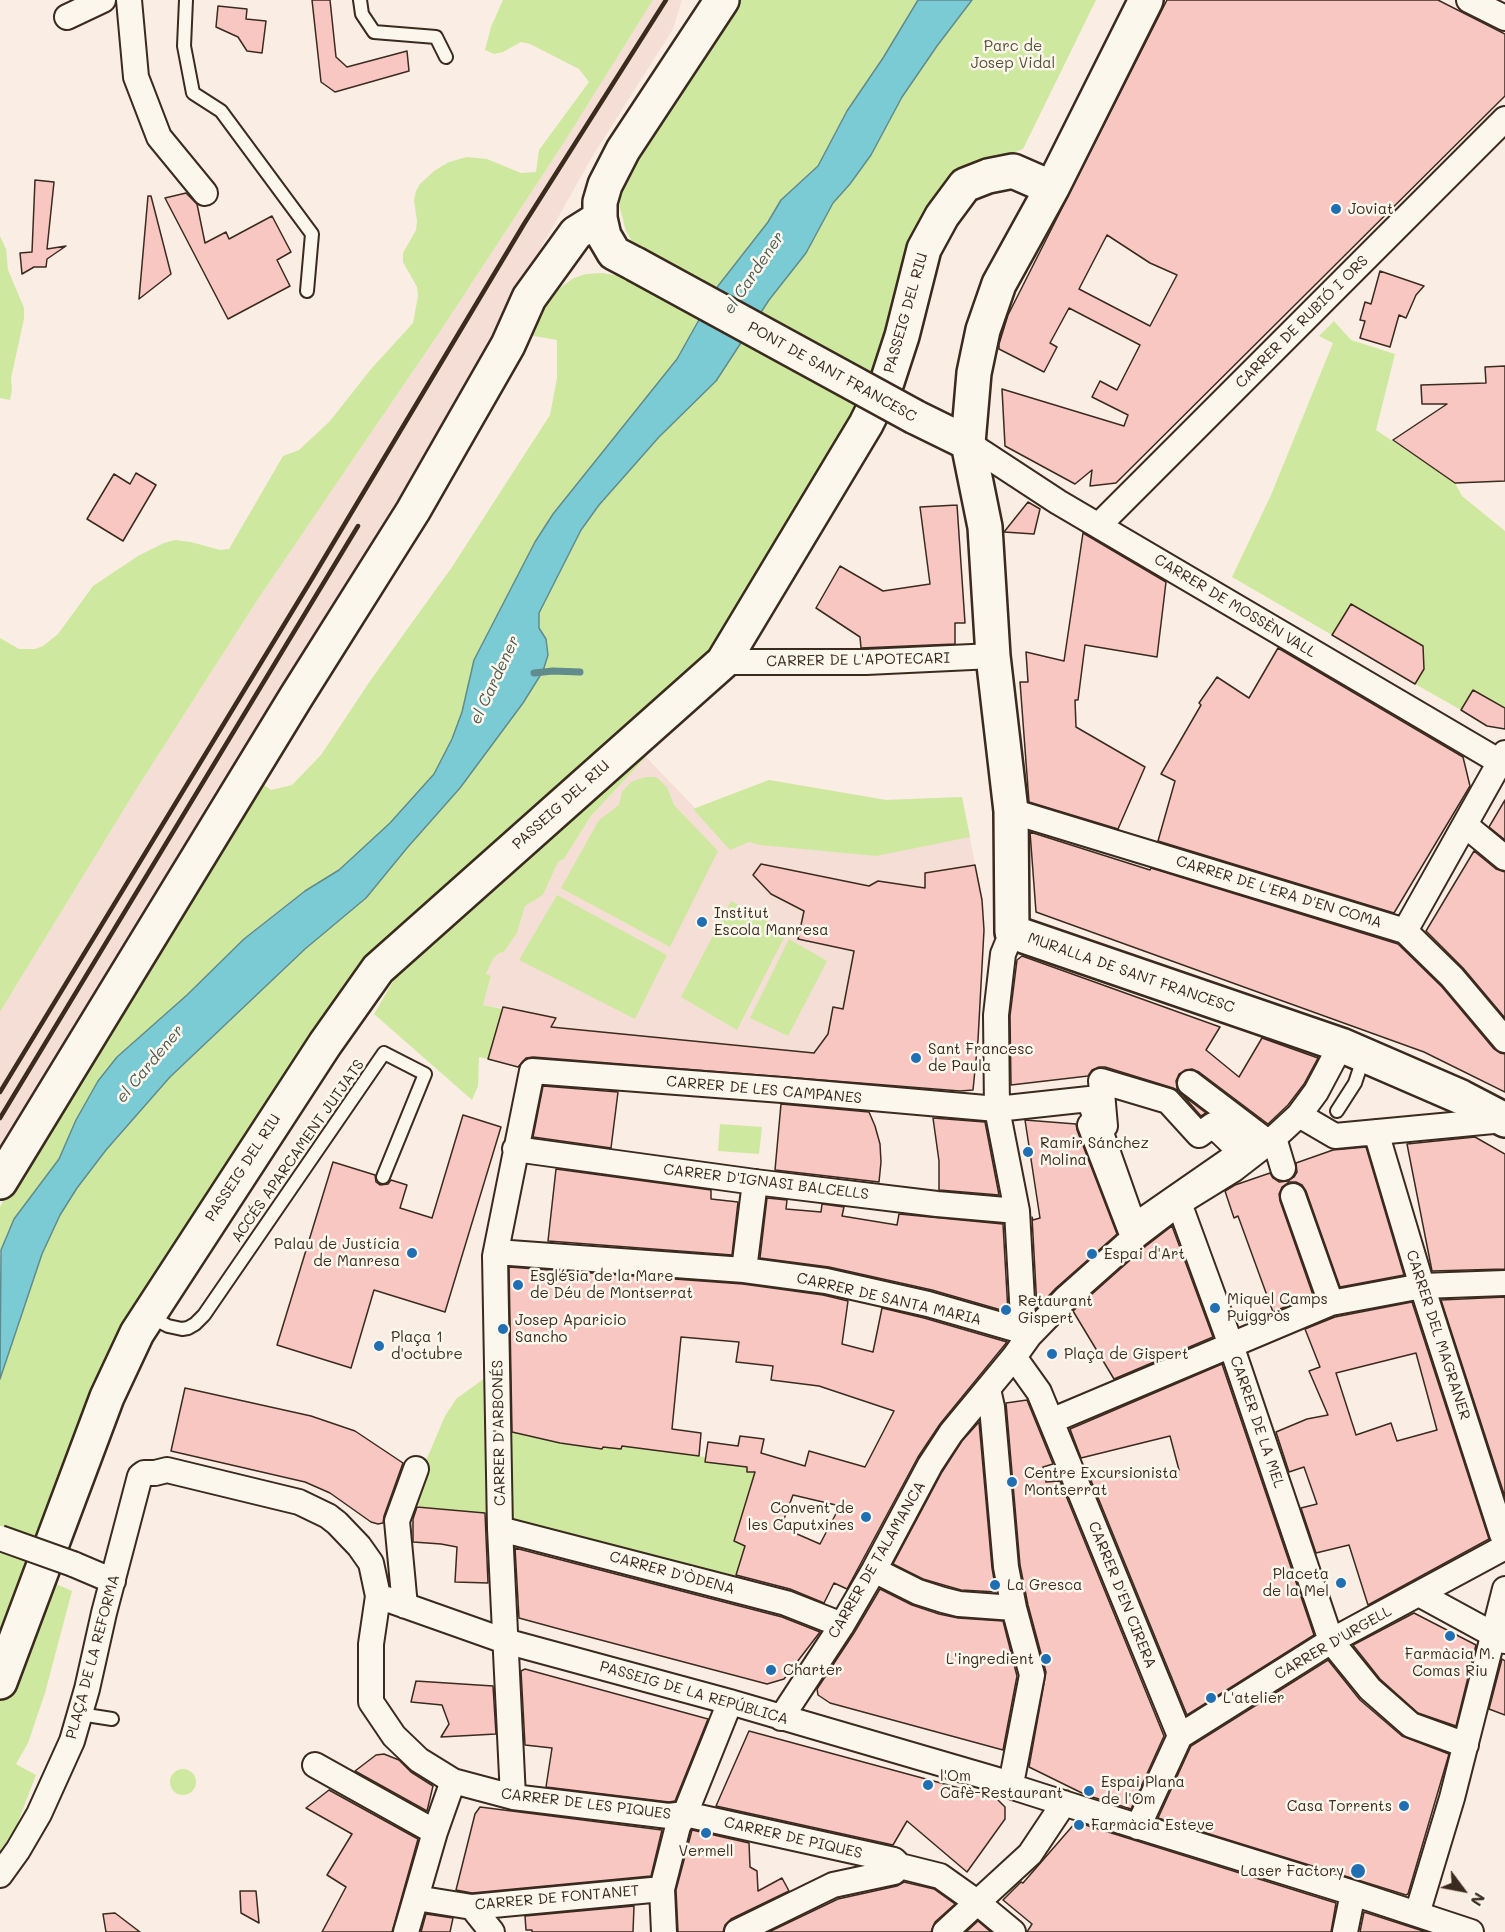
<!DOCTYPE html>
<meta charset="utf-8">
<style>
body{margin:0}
#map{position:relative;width:1505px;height:1932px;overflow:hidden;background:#faede4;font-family:Mali,sans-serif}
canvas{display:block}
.north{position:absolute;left:1433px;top:1860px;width:60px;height:60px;-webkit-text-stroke:4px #fbf7ec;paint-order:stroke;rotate:122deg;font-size:16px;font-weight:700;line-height:24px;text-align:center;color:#3b2a1e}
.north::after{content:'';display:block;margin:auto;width:21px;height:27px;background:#3b2a1e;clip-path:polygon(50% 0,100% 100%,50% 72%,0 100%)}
</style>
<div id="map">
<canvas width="1505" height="1932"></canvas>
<div class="north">N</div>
</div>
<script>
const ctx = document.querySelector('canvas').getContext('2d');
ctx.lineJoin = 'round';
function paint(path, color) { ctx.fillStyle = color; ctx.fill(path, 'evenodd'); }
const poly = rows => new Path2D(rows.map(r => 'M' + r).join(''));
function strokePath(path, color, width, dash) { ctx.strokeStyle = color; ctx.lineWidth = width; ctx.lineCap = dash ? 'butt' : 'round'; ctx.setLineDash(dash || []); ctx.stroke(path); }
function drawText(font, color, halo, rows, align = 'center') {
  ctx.font = font + ' Mali,sans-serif'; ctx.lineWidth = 5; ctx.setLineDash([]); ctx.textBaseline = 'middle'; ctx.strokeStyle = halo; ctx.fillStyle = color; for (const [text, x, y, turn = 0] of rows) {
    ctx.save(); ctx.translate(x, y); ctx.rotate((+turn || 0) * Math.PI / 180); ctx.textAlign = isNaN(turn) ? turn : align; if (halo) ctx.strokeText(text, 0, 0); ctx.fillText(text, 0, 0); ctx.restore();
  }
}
paint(poly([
 [653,0,682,0,673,29,592,157,412,478,214,794,0,1148,0,1012,134,793,258,599,439,333,565,141],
 [646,757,696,809,769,780,886,800,962,797,982,900,925,890,853,1076,851,1091,526,1070,488,1059,502,1008,483,1005,491,977,486,974,493,959,499,953,504,952,517,933,525,906,543,895,558,862,564,859,591,816]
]), '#f5ded6');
paint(poly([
 [503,0,653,0,565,141,439,333,258,599,134,793,0,1012,0,638,19,649,35,649,43,646,58,634,93,586,138,556,164,543,175,540,191,542,220,550,229,549,283,456,299,450,330,421,371,369,413,323,418,296,417,287,403,262,403,253,416,230,417,221,414,200,416,191,420,184,434,171,449,162,467,157,487,159,521,173,536,172,539,150,589,82,579,69,530,44,521,42,503,52,494,54,485,50,491,27],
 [741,0,918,0,883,58,847,111,818,166,781,200,768,222,718,286,677,359,535,542,474,660,462,712,452,739,434,774,390,823,339,870,305,891,277,912,244,939,187,995,117,1057,98,1081,76,1120,59,1159,8,1231,0,1253,0,1207,259,781,271,790,292,785,321,755,370,681,452,567,550,415,557,378,557,340,528,335,547,302,561,287,574,278,586,274,603,273,619,276,643,287,644,253,632,242,626,231,619,205,621,193,638,155,665,118],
 [972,0,1096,0,1023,149,977,166,880,367,858,408,710,654,447,892,96,1387,51,1497,0,1645,0,1379,42,1254,60,1215,77,1188,106,1150,170,1077,305,949,366,898,492,745,523,703,546,639,539,628,539,613,581,530,599,505,659,437,716,381,769,300,806,253,833,203,850,184,871,155,902,97,937,46],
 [0,236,6,249,8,270,24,308,24,319,11,378,12,390,10,400,0,398],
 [1334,321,1351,340,1395,354,1376,430,1455,483,1462,496,1505,531,1505,708,1473,690,1461,710,1415,684,1424,669,1423,646,1352,604,1332,635,1232,577,1271,495,1333,343,1319,336],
 [644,755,646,757,591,816,564,859,558,862,543,895,525,906,517,933,504,952,499,953,493,959,486,974,491,976,483,1005,503,1009,488,1059,479,1057,478,1086,472,1100,374,1014,395,978,507,874],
 [645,777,656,777,667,787,674,805,718,851,670,947,561,888,599,820,619,805,622,792,631,782],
 [769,780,886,800,962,797,970,837,876,856,760,845,749,842,730,850,693,809],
 [557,895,667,955,635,1019,519,960],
 [731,901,787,932,737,1030,681,997],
 [789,939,827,961,788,1036,750,1018],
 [720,1124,762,1127,759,1154,718,1151],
 [489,1375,495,1514,412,1506,425,1463,445,1416,456,1399],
 [570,1424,568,1444,601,1449,603,1447,621,1449,624,1431,644,1444,644,1449,705,1457,705,1462,747,1467,755,1472,734,1541,782,1560,739,1566,734,1583,526,1532,509,1513,509,1431,560,1443],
 [45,1579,72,1591,45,1693,28,1743,16,1764,36,1775,16,1827,0,1851,0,1699],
 '170 1782a13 13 0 1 1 26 0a13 13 0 1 1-26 0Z'
]), '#cee99f');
const water = poly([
 [918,0,972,0,937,46,902,97,871,155,850,184,833,203,806,253,769,300,716,381,659,437,599,505,581,530,539,613,539,628,546,639,548,655,543,671,523,703,460,788,407,848,366,898,305,949,170,1077,106,1150,77,1188,60,1215,42,1254,0,1379,1,1250,14,1219,59,1159,76,1120,98,1081,117,1057,187,995,244,939,305,891,339,870,390,823,434,774,452,739,462,712,474,660,535,542,553,514,677,359,718,286,768,222,781,200,818,166,847,111,883,58,918,0]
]);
paint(water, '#7bcbd5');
strokePath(water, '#618b8c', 1.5);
strokePath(poly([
 [534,673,553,671,580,672]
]), '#618b8c', 7);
const building = poly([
 [312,0,330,0,336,57,347,67,407,51,409,71,335,92,321,82,312,0],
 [1167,0,1438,0,1505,34,1505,96,1116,483,1090,486,1092,470,1075,484,1005,446,1002,389,1124,426,1128,415,1092,397,1100,381,1117,390,1140,345,1069,308,1050,343,1057,347,1044,372,999,349,999,344,1008,315,1167,0],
 [1107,235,1150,263,1177,275,1150,326,1079,289,1107,235],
 [218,6,247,9,246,19,266,21,262,53,247,51,238,37,216,27,218,6],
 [35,180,54,182,47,249,66,246,47,259,46,267,34,267,22,274,20,253,32,252,35,180],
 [186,193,197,204,205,243,226,232,229,239,272,216,291,252,277,260,290,286,228,319,165,198,186,193],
 [148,196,151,196,171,274,139,299,148,196],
 [1380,271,1424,286,1416,295,1406,318,1399,315,1390,347,1360,338,1365,321,1360,320,1365,302,1371,304,1380,271],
 [1505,366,1505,481,1455,483,1393,440,1447,404,1422,404,1421,385,1486,383,1485,367,1505,366],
 [136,473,156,485,123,541,87,519,114,474,130,484,136,473],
 [1028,502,1040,509,1034,534,1004,532,1028,502],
 [957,505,965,623,955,623,955,644,861,648,860,637,816,608,840,566,883,591,930,584,920,507,957,505],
 [1083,533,1166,582,1157,657,1085,645,1078,700,1075,700,1076,727,1145,767,1118,829,1029,802,1020,682,1028,682,1026,652,1064,661,1083,533],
 [1351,604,1423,646,1424,669,1415,684,1332,635,1351,604],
 [1278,648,1463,757,1470,786,1394,913,1158,841,1175,781,1161,774,1201,705,1199,703,1217,677,1249,698,1278,648],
 [1473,690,1505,708,1505,729,1487,726,1461,710,1473,690],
 [1505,800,1505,840,1489,827,1505,800],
 [1030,832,1150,870,1151,868,1398,944,1442,987,1494,1049,1500,1053,1505,1054,1505,1092,1424,1052,1036,912,1030,832],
 [1474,851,1496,869,1505,872,1505,1018,1463,968,1426,931,1474,851],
 [761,864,869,886,878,881,925,888,925,873,975,865,982,900,984,930,978,1040,973,1090,960,1091,533,1057,526,1058,518,1067,488,1059,503,1007,556,1018,551,1027,814,1053,828,1034,833,1007,843,1009,854,951,798,939,804,911,771,894,753,875,761,864],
 [1022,956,1220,1027,1206,1050,1239,1077,1262,1038,1318,1058,1304,1084,1288,1105,1268,1124,1199,1072,1192,1069,1185,1070,1179,1074,1176,1081,1177,1088,1181,1094,1206,1113,1201,1116,1179,1091,1173,1088,1105,1067,1099,1067,1092,1070,1088,1076,1011,1085,1010,1016,1017,960,1022,956],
 [543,1086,618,1092,611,1148,533,1137,543,1086],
 [781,1104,869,1112,875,1126,880,1144,881,1162,879,1182,775,1170,781,1104],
 [463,1115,501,1127,445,1312,374,1290,351,1368,277,1345,333,1162,375,1175,376,1182,380,1185,388,1184,391,1180,407,1185,400,1208,432,1218,463,1115],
 [933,1118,985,1122,999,1195,939,1190,939,1161,933,1118],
 [1025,1120,1076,1124,1077,1130,1117,1234,1056,1288,1037,1308,1032,1217,1033,1220,1040,1218,1025,1120],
 [1475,1137,1505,1154,1505,1269,1432,1271,1407,1144,1475,1137],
 [1366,1147,1404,1275,1340,1287,1306,1191,1302,1185,1296,1182,1289,1182,1282,1187,1279,1194,1280,1201,1313,1295,1273,1312,1238,1216,1234,1218,1225,1191,1235,1185,1270,1173,1273,1178,1279,1182,1288,1181,1294,1177,1297,1172,1296,1163,1333,1150,1366,1147],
 [556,1169,711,1190,711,1199,738,1202,732,1255,548,1241,556,1169],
 [767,1198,787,1200,786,1209,821,1212,822,1204,844,1207,842,1216,897,1225,899,1214,1003,1224,1008,1312,932,1290,829,1267,760,1258,767,1198],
 [1172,1226,1213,1337,1114,1379,1073,1311,1146,1246,1172,1226],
 [509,1267,743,1284,823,1295,848,1301,842,1344,873,1352,882,1308,924,1318,1007,1342,940,1424,918,1457,847,1589,834,1583,824,1603,790,1589,736,1575,745,1546,734,1541,755,1472,747,1472,747,1467,705,1462,708,1442,738,1446,740,1436,764,1439,761,1453,805,1466,809,1451,865,1467,894,1411,819,1386,771,1380,773,1366,736,1362,739,1342,681,1337,672,1429,701,1433,699,1456,622,1446,621,1449,603,1447,602,1449,560,1443,512,1432,509,1267],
 [793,1495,840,1506,820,1544,781,1527,793,1495],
 [1505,1297,1505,1497,1441,1300,1505,1297],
 [1412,1302,1489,1539,1368,1605,1349,1545,1316,1553,1301,1508,1317,1504,1304,1467,1289,1472,1276,1432,1307,1419,1328,1415,1309,1371,1320,1367,1305,1329,1335,1317,1412,1302],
 [1416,1353,1437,1430,1397,1441,1391,1423,1356,1435,1336,1373,1416,1353],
 [1222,1364,1314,1635,1187,1715,1090,1478,1179,1470,1170,1436,1081,1458,1070,1429,1222,1364],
 [185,1388,311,1416,355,1431,403,1463,384,1516,383,1523,378,1524,371,1522,330,1493,305,1482,171,1451,185,1388],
 [1027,1400,1053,1464,1043,1467,1046,1482,1060,1481,1164,1736,1131,1809,1086,1795,1029,1767,1046,1672,1028,1605,1020,1565,1006,1403,1027,1400],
 [979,1422,992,1568,996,1592,961,1590,947,1586,923,1579,893,1564,942,1472,962,1441,979,1422],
 [417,1507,485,1513,488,1583,455,1582,457,1547,441,1544,413,1542,413,1519,417,1507],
 [515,1548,782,1617,820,1632,784,1679,767,1684,563,1630,519,1618,515,1548],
 [880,1589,912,1605,939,1614,958,1618,1003,1621,1017,1676,1003,1750,830,1703,818,1695,817,1689,854,1633,880,1589],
 [1414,1613,1476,1645,1456,1726,1418,1713,1380,1679,1353,1645,1414,1613],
 [1502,1659,1505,1661,1505,1715,1489,1709,1502,1659],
 [1328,1660,1360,1700,1402,1736,1449,1754,1408,1894,1406,1895,1158,1818,1191,1746,1328,1660],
 [525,1669,708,1719,675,1801,669,1802,546,1787,552,1748,525,1745,521,1671,525,1669],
 [416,1681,493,1686,496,1734,441,1737,449,1724,442,1705,411,1702,416,1681],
 [749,1731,996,1798,1005,1807,1005,1819,967,1872,907,1821,893,1845,716,1806,749,1731],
 [384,1754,399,1760,411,1772,433,1786,427,1811,355,1771,376,1755,384,1754],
 [329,1790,418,1839,392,1932,322,1932,346,1887,327,1875,352,1834,306,1808,329,1790],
 [480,1807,662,1830,651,1876,472,1893,456,1890,475,1814,480,1807],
 [1076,1822,1336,1903,1331,1932,1027,1932,1032,1924,1003,1900,1021,1882,1023,1883,1076,1822],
 [692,1830,749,1843,750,1867,757,1871,758,1891,782,1878,789,1891,731,1919,725,1925,723,1932,678,1932,676,1890,692,1830],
 [904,1882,934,1889,955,1904,935,1922,931,1932,769,1932,838,1899,897,1886,904,1882],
 [240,1891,256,1891,259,1923,241,1913,240,1891],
 [634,1906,633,1932,532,1932,532,1930,526,1930,525,1916,634,1906],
 [1364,1912,1426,1932,1360,1932,1364,1912],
 [115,1913,140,1932,106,1932,103,1914,115,1913],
 [426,1914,453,1918,450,1932,421,1932,426,1914],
 [978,1921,991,1932,966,1932,978,1921]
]);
paint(building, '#f8c7c2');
strokePath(building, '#3b2a1e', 1.5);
const lane = poly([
 [186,0,184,46,193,93,221,111,312,234,307,291],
 [360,0,362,14,374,32,436,37,446,57],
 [1337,1111,1355,1083,1364,1056],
 [149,1316,168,1326,182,1329,188,1328,195,1324,204,1315,384,1053,425,1074,383,1177],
 [80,1714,112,1719]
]);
const street = poly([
 [129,0,136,77,159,137,205,193],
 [1469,0,1505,18],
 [67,17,103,0],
 [968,443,1058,502,1505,765],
 [1099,525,1505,119],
 [723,662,866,662,993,656],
 [1011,811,1405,931,1452,977,1505,1040],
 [1465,825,1505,858],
 [1405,931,1505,753],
 [1012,932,1003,954,996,1015,997,1109,1017,1211,1023,1318,1029,1336],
 [1101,1081,1168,1101,1199,1135,1213,1125,1241,1152,1130,1229,1090,1125,1105,1126,1101,1081],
 [1190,1083,1269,1143],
 [1299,1115,1335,1136,1505,1120],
 [1376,1132,1422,1286,1502,1534,1505,1535],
 [1274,1138,1283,1168],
 [515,1149,755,1182,937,1204,1017,1211],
 [1293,1196,1331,1303],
 [1179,1203,1231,1345,1331,1641,1370,1689,1411,1725,1466,1745],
 [496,1252,744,1270,826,1281,928,1304,1015,1329,1029,1336],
 [744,1270,755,1182],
 [1014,1357,1039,1392,1051,1421,1331,1303,1422,1286,1505,1283],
 [988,1389,992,1407,1006,1567,1014,1608,1032,1675,1011,1784],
 [1051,1421,1180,1736],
 [500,1529,786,1603,842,1625],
 [73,1564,113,1581],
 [874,1570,918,1592,943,1600,959,1604,1014,1608],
 [1419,1594,1505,1641],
 [378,1596,505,1641,730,1702,1011,1784,1016,1788,1082,1809,1353,1893,1471,1932],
 [405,1606,397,1521,416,1469],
 [781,1718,842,1625,874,1570,930,1465,951,1433,1014,1357,1029,1336,1065,1299,1137,1235,1179,1203,1234,1169,1274,1138,1299,1115,1316,1092,1341,1045],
 [315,1765,435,1832],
 [513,1797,500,1529,495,1256,532,1071,782,1090,997,1109,1089,1099,1137,1235],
 [1138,1827,1180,1736,1331,1641,1505,1547],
 [0,1875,18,1850,39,1814,72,1741,87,1689,104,1613,140,1476,144,1473,155,1473,167,1470,299,1502,328,1516,337,1523,359,1546,371,1563,378,1596,371,1644,371,1702,394,1736,419,1760,453,1781,513,1797,669,1816,685,1814,894,1860,900,1866,940,1876,978,1903,1013,1932],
 [416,1898,472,1907,662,1889],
 [472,1907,492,1932],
 [1417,1914,1452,1798,1505,1589],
 [406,1932,435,1832,453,1781],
 [664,1932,662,1889,678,1826,685,1814,730,1702],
 [737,1932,833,1885,894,1872,900,1866],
 [945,1932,1030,1854,1064,1803],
 [1345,1932,1353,1893]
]);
const secondary = poly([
 [1146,0,1052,188,999,284,983,330,974,373,968,443,985,527,993,656,1011,811,1012,932,1341,1045,1461,1097,1505,1120],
 [635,264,614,253,604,236,600,218,600,202,605,185,623,150,722,0],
 [915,417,968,443],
 [0,1182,296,697,413,511,508,345,529,298,576,233,600,218],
 [0,1682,107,1397,137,1333,325,1044,378,969,723,662,866,424,887,382,902,336,924,249,942,216,965,185,988,176,1013,171,1052,188]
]);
strokePath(lane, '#3b2a1e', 16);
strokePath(street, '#3b2a1e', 28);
strokePath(secondary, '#3b2a1e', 38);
strokePath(lane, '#fbf7ec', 12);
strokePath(street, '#fbf7ec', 24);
strokePath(secondary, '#fbf7ec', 33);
strokePath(poly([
 [0,1092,310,582,524,224,666,0],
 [0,1118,358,526]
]), '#3b2a1e', 4.5);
const streetBridge = poly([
 [0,1538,73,1564]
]);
const secondaryBridge = poly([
 [635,264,915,417]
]);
strokePath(streetBridge, '#3b2a1e', 28, []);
strokePath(secondaryBridge, '#3b2a1e', 38, []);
strokePath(streetBridge, '#fbf7ec', 24);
strokePath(secondaryBridge, '#fbf7ec', 33);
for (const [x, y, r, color] of [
 [1336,209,6,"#1f6fb2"],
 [702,922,6,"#1f6fb2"],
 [916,1058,6,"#1f6fb2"],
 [1028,1152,6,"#1f6fb2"],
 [412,1253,6,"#1f6fb2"],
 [1092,1254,6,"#1f6fb2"],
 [518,1285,6,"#1f6fb2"],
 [1215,1308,6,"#1f6fb2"],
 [1006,1310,6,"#1f6fb2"],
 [503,1329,6,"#1f6fb2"],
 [379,1346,6,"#1f6fb2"],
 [1052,1354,6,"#1f6fb2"],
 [1012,1482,6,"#1f6fb2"],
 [866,1517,6,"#1f6fb2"],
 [1341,1583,6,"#1f6fb2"],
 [995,1585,6,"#1f6fb2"],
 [1450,1636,6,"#1f6fb2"],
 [1046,1659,6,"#1f6fb2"],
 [771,1670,6,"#1f6fb2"],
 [1211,1698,6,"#1f6fb2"],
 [928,1785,6,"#1f6fb2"],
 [1089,1791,6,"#1f6fb2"],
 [1404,1806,6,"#1f6fb2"],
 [1079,1825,6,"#1f6fb2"],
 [706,1833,6,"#1f6fb2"],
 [1358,1871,8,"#1f6fb2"]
]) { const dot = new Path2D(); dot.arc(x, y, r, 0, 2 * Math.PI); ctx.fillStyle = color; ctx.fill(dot); strokePath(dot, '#fbf7ec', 2); }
drawText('15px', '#585038', '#fbf7ec', [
 ["Parc de",1013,46],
 ["Josep Vidal",1013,63]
]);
drawText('15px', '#3b2a1e', '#fbf7ec', [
 ["Joviat",1348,209],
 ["Institut",714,913],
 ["Escola Manresa",714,930],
 ["Sant Francesc",928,1049],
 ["de Paula",928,1066],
 ["Ramir Sánchez",1040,1143],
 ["Molina",1040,1160],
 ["Palau de Justícia",400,1244,"right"],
 ["de Manresa",400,1261,"right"],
 ["Espai d'Art",1104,1254],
 ["Església de la Mare",530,1276],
 ["de Déu de Montserrat",530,1293],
 ["Miquel Camps",1227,1299],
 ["Puiggròs",1227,1316],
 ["Retaurant",1018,1301],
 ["Gispert",1018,1318],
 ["Josep Aparicio",515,1320],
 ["Sancho",515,1337],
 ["Plaça 1",391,1337],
 ["d'octubre",391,1354],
 ["Plaça de Gispert",1064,1354],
 ["Centre Excursionista",1024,1473],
 ["Montserrat",1024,1490],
 ["Convent de",854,1508,"right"],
 ["les Caputxines",854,1525,"right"],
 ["Placeta",1329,1574,"right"],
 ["de la Mel",1329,1591,"right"],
 ["La Gresca",1007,1585],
 ["Farmàcia M.",1450,1654,"center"],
 ["Comas Riu",1450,1671,"center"],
 ["L'ingredient",1034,1659,"right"],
 ["Charter",783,1670],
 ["L'atelier",1223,1698],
 ["l'Om",940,1776],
 ["Cafè-Restaurant",940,1793],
 ["Espai Plana",1101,1782],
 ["de l'Om",1101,1799],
 ["Casa Torrents",1392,1806,"right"],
 ["Farmàcia Esteve",1091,1825],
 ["Vermell",706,1851,"center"],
 ["Laser Factory",1344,1871,"right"]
], 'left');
drawText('15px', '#3b2a1e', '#fbf7ec', [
 ["PASSEIG DEL RIU",906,313,-74],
 ["CARRER DE RUBIÓ I ORS",1302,322,-45],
 ["PONT DE SANT FRANCESC",832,372,29],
 ["CARRER DE MOSSÈN VALL",1235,606,31],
 ["CARRER DE L'APOTECARI",858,660,-1],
 ["PASSEIG DEL RIU",561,805,-42],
 ["CARRER DE L'ERA D'EN COMA",1279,892,17],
 ["MURALLA DE SANT FRANCESC",1131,973,19],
 ["CARRER DE LES CAMPANES",764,1090,5],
 ["ACCÉS APARCAMENT JUTJATS",298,1151,-55],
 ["PASSEIG DEL RIU",243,1168,-57],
 ["CARRER D'IGNASI BALCELLS",766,1182,7],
 ["CARRER DE SANTA MARIA",889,1299,13],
 ["CARRER DEL MAGRANER",1438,1335,72],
 ["CARRER DE LA MEL",1257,1422,71],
 ["CARRER D'ARBONÉS",499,1433,-91],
 ["CARRER DE TALAMANCA",877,1560,-60],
 ["CARRER D'ÒDENA",672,1573,15],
 ["CARRER D'EN CIRERA",1122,1595,68],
 ["CARRER D'URGELL",1333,1643,-30],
 ["PLAÇA DE LA REFORMA",93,1657,-75],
 ["PASSEIG DE LA REPÚBLICA",694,1693,16],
 ["CARRER DE LES PIQUES",586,1804,7],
 ["CARRER DE PIQUES",793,1838,13],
 ["CARRER DE FONTANET",557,1898,-5]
]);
drawText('italic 16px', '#4e5a55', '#fbf7ec', [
 ["el Cardener",754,273,-56],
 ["el Cardener",495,680,-65],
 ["el Cardener",150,1064,-50]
]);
</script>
